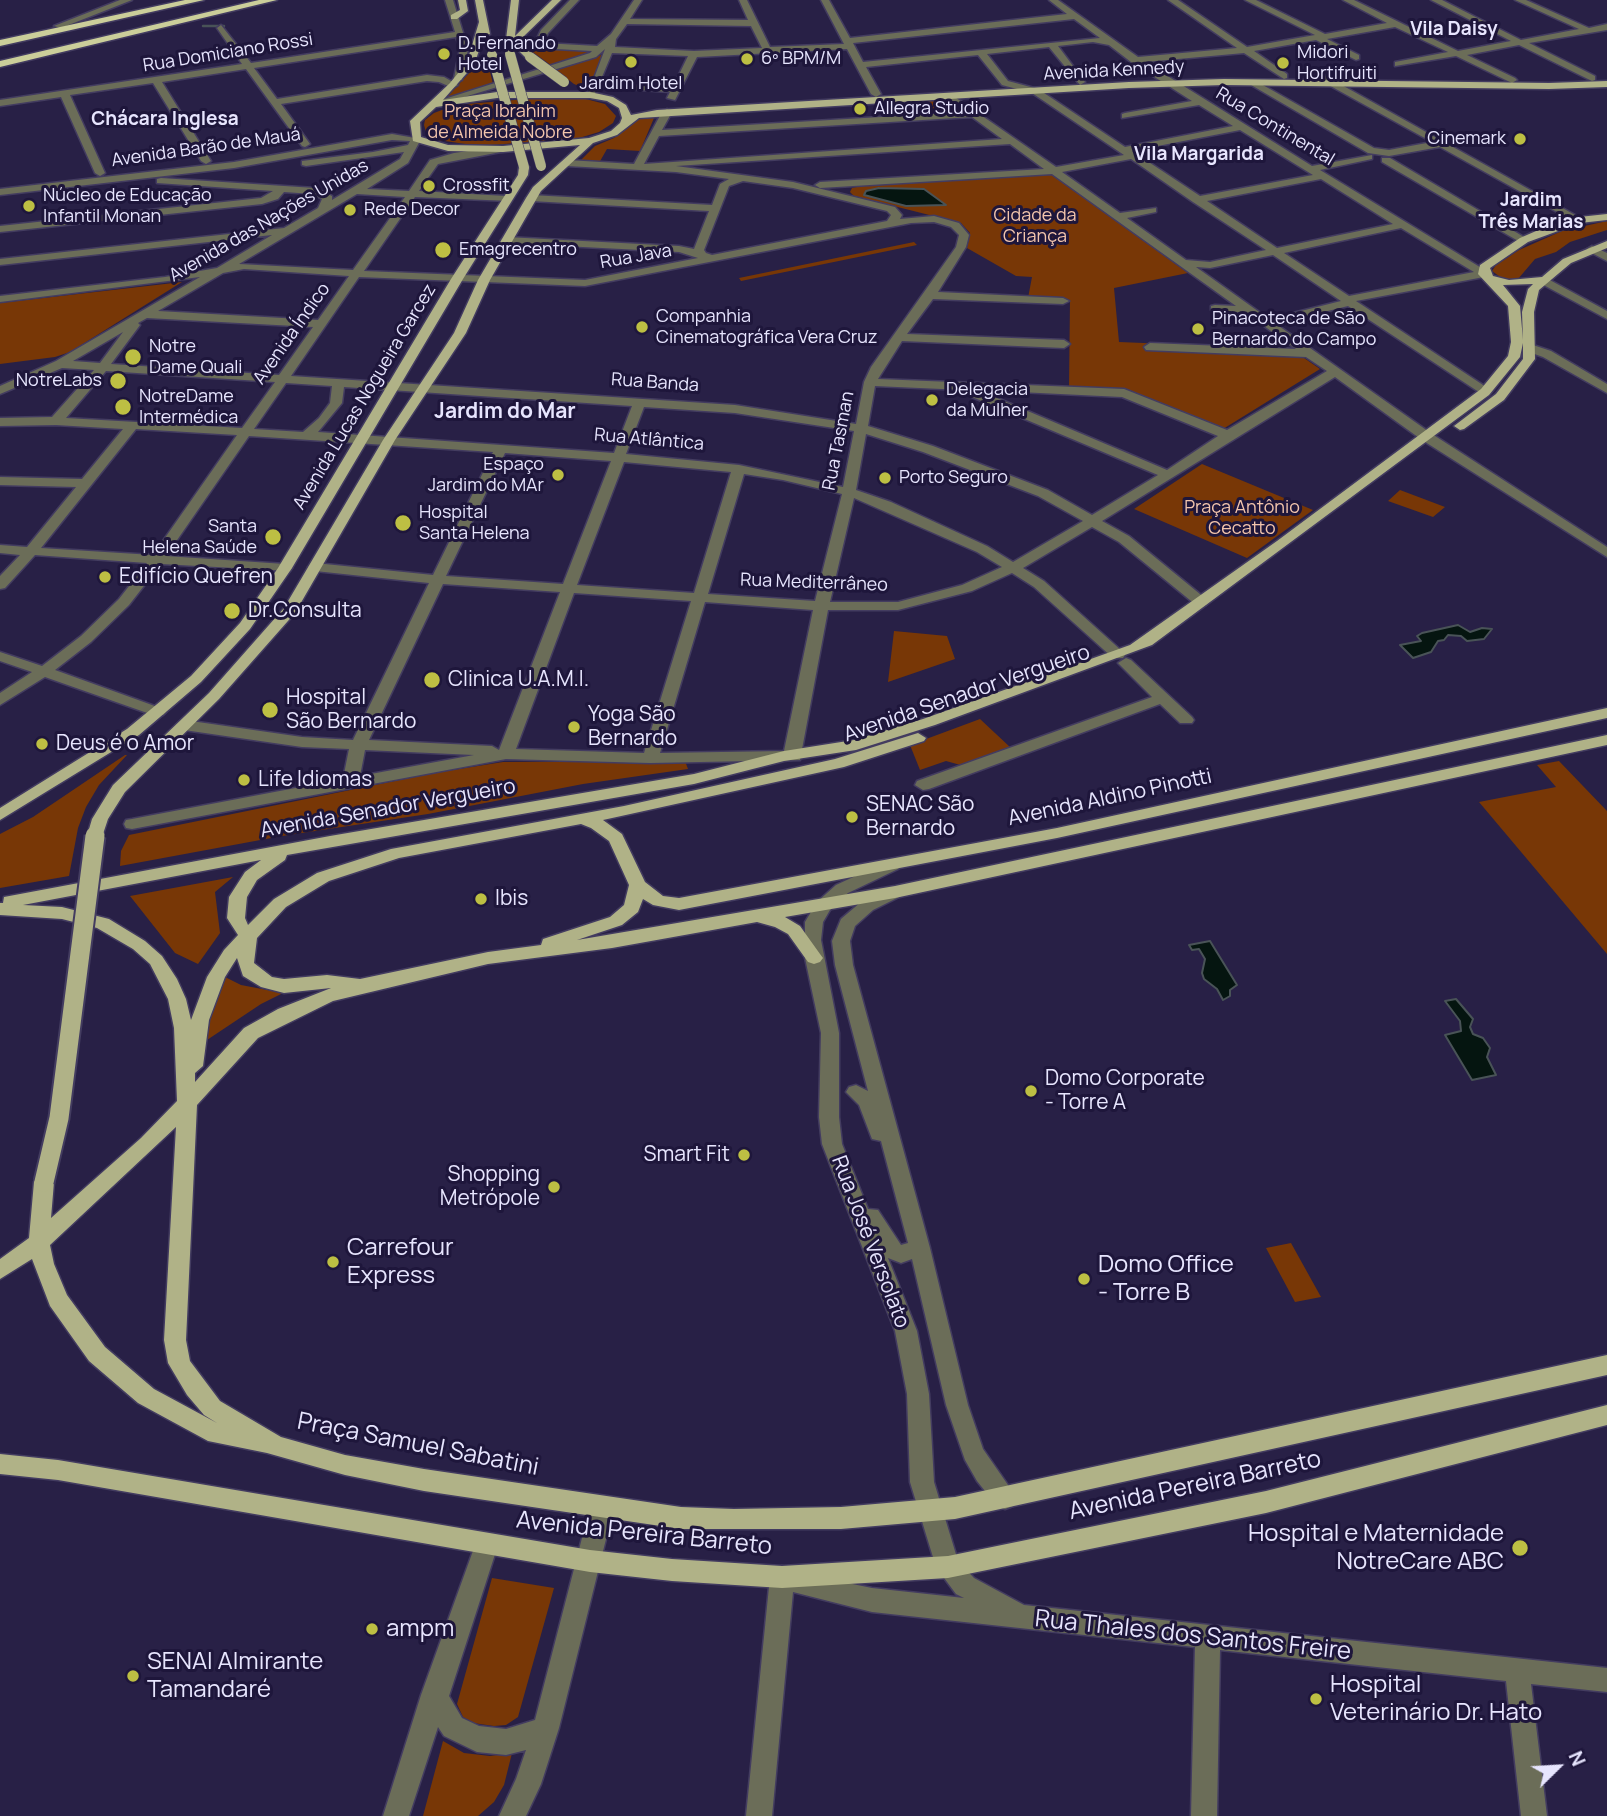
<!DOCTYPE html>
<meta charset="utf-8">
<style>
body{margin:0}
#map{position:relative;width:1607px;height:1816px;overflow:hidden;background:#282046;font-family:Manrope,sans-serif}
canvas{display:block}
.north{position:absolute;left:1523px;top:1732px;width:70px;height:70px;-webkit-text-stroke:5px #1e163b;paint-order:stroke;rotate:66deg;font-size:19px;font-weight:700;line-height:28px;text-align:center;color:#e7e5fe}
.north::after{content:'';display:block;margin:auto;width:24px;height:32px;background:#e7e5fe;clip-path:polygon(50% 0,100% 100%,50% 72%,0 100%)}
</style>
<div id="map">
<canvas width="1607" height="1816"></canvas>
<div class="north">N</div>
</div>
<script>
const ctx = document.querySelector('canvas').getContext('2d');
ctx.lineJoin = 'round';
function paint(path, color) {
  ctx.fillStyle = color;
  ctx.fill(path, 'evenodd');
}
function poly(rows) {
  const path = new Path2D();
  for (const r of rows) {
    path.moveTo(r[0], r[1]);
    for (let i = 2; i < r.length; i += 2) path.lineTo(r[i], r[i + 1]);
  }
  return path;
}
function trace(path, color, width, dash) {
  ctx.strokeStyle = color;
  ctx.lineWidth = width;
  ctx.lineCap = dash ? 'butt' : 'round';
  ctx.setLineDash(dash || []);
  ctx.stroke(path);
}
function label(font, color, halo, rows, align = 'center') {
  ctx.font = font + ' Manrope,sans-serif';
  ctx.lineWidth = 6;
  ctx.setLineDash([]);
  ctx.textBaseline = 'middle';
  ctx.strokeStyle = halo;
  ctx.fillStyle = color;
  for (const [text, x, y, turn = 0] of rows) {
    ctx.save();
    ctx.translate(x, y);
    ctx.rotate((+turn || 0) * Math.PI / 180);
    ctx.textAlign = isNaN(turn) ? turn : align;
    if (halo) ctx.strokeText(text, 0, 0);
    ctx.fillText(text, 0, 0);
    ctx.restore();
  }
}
const green = poly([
 [536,49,590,51,593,53,552,66,531,51],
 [607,53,586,89,574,84,556,70],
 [486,55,493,84,444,100],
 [563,96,582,98,605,104,616,116,613,123,599,132,579,138,479,146,438,140,426,132,424,125,425,120,434,113,455,105],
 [946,98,966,112,892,117,884,102],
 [639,118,654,118,640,151,607,149,599,163,579,162,595,146,614,138],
 [1051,173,1188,273,1114,288,1119,342,1291,349,1320,369,1223,429,1129,390,1069,388,1070,300,1028,298,1032,277,1016,276,967,248,970,233,961,223,854,196,850,192,852,188,861,186],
 [1607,221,1607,230,1570,242,1556,252,1535,259,1518,279,1503,279,1492,271,1496,265,1519,250,1562,231],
 [914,242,917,245,741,281,739,278],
 [182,282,70,352,55,357,0,364,0,303],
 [1202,464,1313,510,1247,558,1134,509],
 [1400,490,1445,507,1433,517,1388,501],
 [894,631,947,636,955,659,888,682],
 [980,719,1011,748,964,766,946,761,920,770,910,745],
 [125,755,127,755,99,785,86,807,78,828,69,876,0,888,0,834,33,817],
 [685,761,688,769,583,784,428,814,282,836,120,866,121,851,129,835,434,773,503,762],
 [1559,761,1607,811,1607,954,1479,802,1556,787,1537,765],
 [233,877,215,892,220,933,198,964,175,953,130,896],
 [223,976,241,985,283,993,261,1004,204,1042,204,1025],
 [1291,1243,1321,1297,1295,1302,1266,1248],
 [492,1578,554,1588,518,1717,506,1725,494,1726,473,1723,463,1717,457,1704],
 [443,1741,464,1753,490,1756,512,1753,504,1785,494,1802,478,1816,423,1816]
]);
const water = poly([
 [879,188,924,189,946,205,906,206,864,195,866,191,879,188],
 [1458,625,1470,632,1482,628,1492,629,1484,639,1467,641,1461,636,1448,635,1444,640,1438,641,1431,652,1413,658,1400,645,1421,641,1417,636,1422,633,1458,625],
 [1210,941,1237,985,1230,990,1230,996,1223,1000,1217,989,1204,979,1202,973,1205,959,1199,949,1192,950,1189,945,1210,941],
 [1456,999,1473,1019,1470,1027,1473,1034,1483,1038,1490,1048,1487,1057,1496,1075,1472,1080,1445,1035,1461,1031,1460,1021,1445,1001,1456,999]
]);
const stream = poly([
 [203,26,224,26]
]);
const minor = poly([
 [120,0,132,0,61,28,54,26,120,0],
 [445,0,453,0,468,49,462,80,454,78,460,49,456,37,254,68,277,99,427,75,444,77,458,85,453,88,439,82,427,81,281,104,310,144,305,147,302,146,246,69,162,82,211,161,206,164,201,161,153,83,70,95,105,173,100,176,95,173,61,97,0,106,0,100,242,64,217,28,221,25,251,63,455,32,445,0],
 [570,0,579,0,548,33,543,43,597,46,611,34,634,0,642,0,630,19,748,20,739,0,747,0,770,47,844,44,821,0,829,0,850,38,1067,14,1049,0,1058,0,1138,57,1237,48,1168,0,1178,0,1247,47,1315,35,1245,0,1256,0,1325,34,1387,23,1343,0,1354,0,1458,51,1511,41,1431,0,1442,0,1521,40,1579,29,1515,0,1526,0,1589,28,1607,24,1607,30,1529,43,1595,76,1595,80,1592,81,1519,45,1467,55,1515,78,1517,80,1512,83,1456,56,1395,66,1395,62,1448,52,1395,27,1327,39,1359,55,1359,59,1356,60,1316,40,1254,51,1287,74,1287,78,1284,79,1244,53,1145,62,1312,166,1372,155,1372,159,1320,170,1488,272,1490,274,1484,277,1356,301,1489,389,1491,392,1485,396,1348,306,1276,324,1432,434,1607,547,1607,557,1422,440,1335,377,1102,521,1129,536,1206,599,1208,602,1206,605,1196,605,1119,542,1092,527,1023,568,1044,581,1123,652,1125,655,1123,658,1113,658,1034,587,1012,573,972,591,898,610,828,610,800,760,650,763,506,759,132,829,126,828,124,824,126,820,132,819,343,779,349,749,302,747,184,730,176,725,184,720,302,737,353,740,429,583,315,571,308,567,315,563,433,575,493,452,249,436,166,556,285,564,292,568,290,571,161,564,129,605,91,642,55,670,163,709,166,712,163,715,153,715,45,677,0,705,0,693,32,672,0,661,0,652,42,666,81,636,119,599,147,563,35,555,5,588,0,589,0,576,20,555,0,553,0,545,27,547,76,487,0,485,0,477,82,479,123,429,56,425,0,426,0,418,52,417,94,370,62,368,0,394,0,386,56,361,200,277,0,302,0,296,165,277,217,268,272,235,0,265,0,259,284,228,318,208,322,199,313,194,284,192,278,199,262,204,0,232,0,226,261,198,273,191,157,183,157,179,161,178,315,188,332,196,332,200,400,159,404,152,306,166,302,165,302,161,373,152,408,145,410,141,392,140,234,168,0,195,0,189,234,162,392,134,421,139,408,163,367,189,409,191,430,160,454,153,503,146,508,149,506,151,438,164,419,191,506,196,511,199,510,201,415,197,364,271,585,280,698,258,679,252,506,243,501,240,506,237,679,246,694,249,709,211,531,201,526,198,531,195,712,205,720,184,729,179,676,172,567,166,562,163,567,160,634,164,662,112,667,109,672,112,662,130,965,112,946,98,946,94,949,93,1056,167,1124,155,1032,93,1002,85,978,55,866,67,881,94,876,97,871,94,847,49,697,57,675,100,667,98,670,92,598,87,593,97,587,97,605,49,596,57,438,105,438,101,590,53,592,51,538,48,534,45,541,30,570,0],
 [1074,19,1100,38,863,62,853,43,1074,19],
 [627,24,751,26,762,48,694,51,615,47,616,39,627,24],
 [1093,42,1109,45,1131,62,1192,101,1125,113,1122,114,1122,118,1199,105,1233,126,1125,147,1038,89,1008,81,987,54,1049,47,1080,85,1085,82,1058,46,1093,42],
 [612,53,688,56,673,87,599,84,612,53],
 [972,117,1002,139,644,164,659,136,972,117],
 [1240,130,1313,175,1200,196,1132,151,1240,130],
 [1010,144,1044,169,820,182,815,185,820,188,1052,174,1236,306,1215,305,1211,306,1211,310,1246,313,1296,349,1150,343,1144,347,1146,350,1306,357,1327,371,1227,430,1124,389,878,379,902,341,1064,348,1070,344,1064,340,907,334,933,299,1063,304,1069,301,1063,298,938,292,966,247,969,235,959,223,934,216,900,219,902,215,895,207,793,182,676,166,1010,144],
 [1131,159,1193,202,1266,250,1210,262,1186,260,1127,218,1156,212,1156,208,1120,213,1062,172,1131,159],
 [1321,179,1393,224,1277,248,1207,201,1321,179],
 [743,181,793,188,887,211,891,215,887,221,712,255,706,253,704,250,729,186,743,181],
 [357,194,405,197,353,270,239,264,357,194],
 [934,222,951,227,959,235,956,247,871,367,864,382,856,424,735,405,291,376,359,277,585,286,911,223,934,222],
 [1401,228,1474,272,1349,296,1284,253,1401,228],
 [1273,255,1341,301,1269,319,1196,267,1210,268,1273,255],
 [244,269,349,276,318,320,158,311,223,273,244,269],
 [147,318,313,327,279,375,111,364,140,325,138,323,147,318],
 [123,332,100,363,73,361,123,332],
 [106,371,275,382,242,428,66,418,106,371],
 [286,383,332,386,330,403,319,418,303,432,254,429,286,383],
 [875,386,964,390,965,394,1158,475,1092,515,1048,490,933,446,868,426,875,386],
 [344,387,632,406,614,453,318,432,342,403,344,387],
 [978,390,1122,397,1218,436,1167,470,978,390],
 [644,407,735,413,854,431,843,487,739,465,626,454,644,407],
 [136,429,237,435,153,555,41,548,136,429],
 [866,434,923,452,1038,496,1083,521,1013,562,987,546,891,502,856,490,866,434],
 [505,453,611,461,563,584,446,576,505,453],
 [624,462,731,472,694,593,577,585,624,462],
 [744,474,783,480,842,494,815,601,708,594,744,474],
 [854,498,977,552,1002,567,962,585,898,602,830,602,854,498],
 [443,584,560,592,499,750,492,746,369,740,443,584],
 [574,593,691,601,644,753,516,749,574,593],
 [705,602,813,610,784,751,660,753,705,602],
 [365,750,474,755,360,776,365,750],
 [1316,74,1322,74,1584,220,1575,222,1440,147,1389,156,1368,153,1246,82,1254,80,1374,148,1389,150,1432,142,1316,78,1316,74],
 [1382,158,1390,158,1529,240,1520,242,1382,162,1382,158],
 [1592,246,1607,253,1607,261,1588,251,1587,249,1592,246],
 [1538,278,1546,278,1607,311,1607,319,1538,282,1538,278],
 [1530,344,1551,351,1607,384,1607,393,1543,357,1526,351,1526,345,1530,344],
 [1126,658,1131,660,1192,717,1194,720,1192,723,1180,723,1160,704,929,789,923,790,915,785,917,781,1152,697,1118,663,1126,658],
 [892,859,898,861,901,865,898,869,848,893,830,910,823,922,821,940,839,1033,839,1117,842,1144,868,1209,878,1210,901,1245,908,1243,881,1141,872,1139,859,1105,846,1092,849,1087,856,1085,868,1091,835,965,832,941,841,919,861,902,889,888,901,888,904,892,901,896,873,910,855,926,850,941,853,965,930,1248,968,1405,983,1449,1017,1498,1013,1506,1005,1509,997,1506,977,1481,965,1460,946,1405,912,1259,901,1263,888,1258,917,1331,929,1394,934,1482,958,1561,974,1578,1024,1605,1607,1668,1607,1692,1531,1684,1547,1816,1521,1816,1506,1681,1220,1650,1217,1816,1191,1816,1195,1647,872,1612,793,1592,772,1816,746,1816,770,1577,773,1569,782,1566,823,1578,872,1588,964,1598,956,1594,936,1567,910,1482,907,1394,895,1331,822,1144,819,1117,821,1033,805,958,805,922,817,902,836,885,892,859],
 [602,1496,610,1499,614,1507,559,1728,541,1784,526,1816,499,1816,516,1779,526,1750,506,1755,477,1752,444,1736,438,1727,409,1816,383,1816,421,1695,478,1537,486,1534,494,1537,498,1545,449,1696,462,1718,479,1726,506,1729,535,1720,590,1507,594,1499,602,1496]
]);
const major = poly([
 [458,0,466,0,468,11,457,19,451,19,451,15,460,10,458,0],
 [475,0,483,0,490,34,484,36,474,65,443,100,497,92,590,92,613,97,626,105,631,115,657,110,1129,82,1224,79,1549,83,1607,81,1607,87,1549,89,1224,85,1129,88,639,118,617,135,593,143,541,191,490,280,466,333,395,440,295,613,219,699,125,792,108,819,101,840,89,840,87,836,92,819,113,785,209,693,284,608,383,440,454,333,478,280,526,198,533,187,580,145,503,152,448,151,413,141,410,121,450,83,467,62,479,22,475,0],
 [497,98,590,98,607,101,619,108,622,118,620,123,611,131,589,138,503,146,448,145,421,137,420,122,436,107,497,98],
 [511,0,519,0,515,36,552,0,561,0,522,38,533,59,527,59,517,49,514,41,512,49,505,47,511,0],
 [524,164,529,167,528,175,463,279,292,568,250,629,201,682,139,735,0,820,0,808,127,729,191,676,240,623,278,568,451,279,518,175,519,167,524,164],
 [1607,214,1607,220,1580,223,1528,242,1490,268,1493,276,1509,280,1542,277,1563,259,1607,241,1607,248,1571,263,1539,290,1534,312,1535,359,1504,400,1464,429,1460,430,1454,426,1496,394,1523,359,1523,343,1520,357,1489,395,1152,645,935,725,856,750,784,761,694,784,287,855,285,860,257,880,247,897,245,918,248,925,274,899,317,873,391,849,624,806,835,759,918,733,926,738,924,741,844,767,603,820,622,834,645,882,663,896,679,898,1057,828,1607,708,1607,718,1057,838,679,910,653,905,643,899,638,912,622,925,577,940,895,886,1607,735,1607,745,895,898,785,917,800,926,820,954,823,958,820,962,814,964,808,962,788,934,775,927,757,922,612,948,488,964,333,1001,258,1038,197,1105,186,1340,190,1361,220,1401,281,1437,345,1455,424,1469,681,1507,734,1509,841,1507,955,1497,1607,1355,1607,1375,955,1519,841,1529,681,1529,424,1491,345,1475,267,1453,208,1441,138,1403,89,1361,50,1306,32,1259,0,1279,0,1259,29,1238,34,1182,37,1176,44,1174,51,1176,54,1182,51,1218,141,1138,177,1101,174,1028,168,999,150,964,133,949,97,928,62,919,0,915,0,903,3,903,4,897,330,836,694,774,784,751,854,740,923,719,1130,645,1277,541,1481,389,1508,356,1511,342,1508,306,1478,274,1480,265,1520,238,1543,228,1579,217,1607,214],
 [1533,284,1528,289,1522,312,1523,340,1520,306,1503,285,1533,284],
 [581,824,591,828,609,841,629,885,624,905,610,917,543,939,541,945,488,952,360,979,327,975,284,979,272,977,254,963,257,938,286,907,329,881,399,858,581,824],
 [261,860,245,872,229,897,227,918,238,935,224,950,207,977,191,1020,186,999,177,979,162,956,145,941,109,919,62,907,23,905,261,860],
 [237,958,243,976,261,987,284,993,331,988,278,1009,244,1028,195,1082,195,1073,203,1066,209,1020,225,977,237,958],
 [176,1127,164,1340,168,1363,187,1395,204,1415,217,1423,154,1389,105,1347,67,1295,54,1264,50,1245,176,1127],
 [1607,1405,1607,1425,1266,1513,948,1578,782,1588,672,1581,590,1572,58,1480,0,1474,0,1454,58,1460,590,1550,672,1559,782,1566,948,1556,1266,1491,1607,1405]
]);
const highway = poly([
 [185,0,204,0,0,46,0,40,185,0],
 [259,0,277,0,0,67,0,61,259,0]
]);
const majorBridgeFar1 = poly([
 [510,54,541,166],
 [492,55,524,167],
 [530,57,564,82]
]);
const majorBridge = poly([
 [44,1182,59,1118,95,836]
]);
const markers = [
 [444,54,7,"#bdbf43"],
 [747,59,7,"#bdbf43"],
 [631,62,7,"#bdbf43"],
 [1283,63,7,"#bdbf43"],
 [860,109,7,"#bdbf43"],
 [1520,139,7,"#bdbf43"],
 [429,186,7,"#bdbf43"],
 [29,206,7,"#bdbf43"],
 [350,210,7,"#bdbf43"],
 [443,250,9,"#bdbf43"],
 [642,327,7,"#bdbf43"],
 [1198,329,7,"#bdbf43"],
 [133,357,9,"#bdbf43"],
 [118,381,9,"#bdbf43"],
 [932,400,7,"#bdbf43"],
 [123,407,9,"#bdbf43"],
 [558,475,7,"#bdbf43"],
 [885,478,7,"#bdbf43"],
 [403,523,9,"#bdbf43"],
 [273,537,9,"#bdbf43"],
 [105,577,7,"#bdbf43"],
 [232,611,9,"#bdbf43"],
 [432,680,9,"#bdbf43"],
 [270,710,9,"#bdbf43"],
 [574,727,7,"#bdbf43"],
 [42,744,7,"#bdbf43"],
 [244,780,7,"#bdbf43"],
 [852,817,7,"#bdbf43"],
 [481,899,7,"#bdbf43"],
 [1031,1091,7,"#bdbf43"],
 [744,1155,7,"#bdbf43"],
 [554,1187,7,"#bdbf43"],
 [333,1262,7,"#bdbf43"],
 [1084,1279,7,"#bdbf43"],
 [1520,1548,9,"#bdbf43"],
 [372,1629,7,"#bdbf43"],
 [133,1676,7,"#bdbf43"],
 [1316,1699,7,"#bdbf43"]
];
const farPoinames = [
 ["D. Fernando",458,44],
 ["Hotel",458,65],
 ["Midori",1297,53],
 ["Hortifruiti",1297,74],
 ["6º BPM/M",761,59],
 ["Jardim Hotel",631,84,"center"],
 ["Allegra Studio",874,109],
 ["Cinemark",1506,139,"right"],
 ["Crossfit",443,186],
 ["Núcleo de Educação",43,196],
 ["Infantil Monan",43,217],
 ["Rede Decor",364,210],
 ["Emagrecentro",459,250],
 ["Companhia",656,317],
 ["Cinematográfica Vera Cruz",656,338],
 ["Pinacoteca de São",1212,319],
 ["Bernardo do Campo",1212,340],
 ["Notre",149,347],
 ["Dame Quali",149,368],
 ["NotreLabs",102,381,"right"],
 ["Delegacia",946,390],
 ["da Mulher",946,411],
 ["NotreDame",139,397],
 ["Intermédica",139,418],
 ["Espaço",544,465,"right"],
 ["Jardim do MAr",544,486,"right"],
 ["Porto Seguro",899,478],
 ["Hospital",419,513],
 ["Santa Helena",419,534],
 ["Santa",257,527,"right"],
 ["Helena Saúde",257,548,"right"]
];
const farStreetnames = [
 ["Rua Domiciano Rossi",228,53,-9],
 ["Avenida Kennedy",1114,71,-3],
 ["Rua Continental",1275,127,31],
 ["Avenida Barão de Mauá",206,148,-8],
 ["Avenida das Nações Unidas",269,221,-30],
 ["Rua Java",636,257,-10],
 ["Avenida Índico",292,334,-55],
 ["Rua Banda",655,383,4],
 ["Avenida Lucas Nogueira Garcez",365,397,-59],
 ["Rua Atlântica",649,440,5],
 ["Rua Tasman",839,441,-79],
 ["Rua Mediterrâneo",814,583,2]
];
const farParknames = [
 ["Praça Ibrahim",500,112],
 ["de Almeida Nobre",500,133],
 ["Cidade da",1035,216],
 ["Criança",1035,237],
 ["Praça Antônio",1242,508],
 ["Cecatto",1242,529]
];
const farNeighbourhoodnames = [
 ["Vila Daisy",1454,30],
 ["Chácara Inglesa",165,120],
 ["Vila Margarida",1199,155],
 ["Jardim",1531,201],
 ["Três Marias",1531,223]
];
const farQuarternames = [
 ["Jardim do Mar",505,412]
];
const poiNames = [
 ["Edifício Quefren",119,577],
 ["Dr.Consulta",248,611],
 ["Clinica U.A.M.I.",448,680],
 ["Hospital",286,698],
 ["São Bernardo",286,722],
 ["Yoga São",588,715],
 ["Bernardo",588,739],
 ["Deus é o Amor",56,744],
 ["Life Idiomas",258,780],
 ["SENAC São",866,805],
 ["Bernardo",866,829],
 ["Ibis",495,899],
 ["Domo Corporate",1045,1079],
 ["- Torre A",1045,1103],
 ["Smart Fit",730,1155,"right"],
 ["Shopping",540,1175,"right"],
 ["Metrópole",540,1199,"right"]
];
const streetNames = [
 ["Avenida Senador Vergueiro",967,694,-19],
 ["Avenida Aldino Pinotti",1110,798,-12],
 ["Avenida Senador Vergueiro",388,809,-10],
 ["Rua José Versolato",870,1242,69]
];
const nearPoinames = [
 ["Carrefour",347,1248],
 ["Express",347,1276],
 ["Domo Office",1098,1265],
 ["- Torre B",1098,1293],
 ["Hospital e Maternidade",1504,1534,"right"],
 ["NotreCare ABC",1504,1562,"right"],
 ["ampm",386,1629],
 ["SENAI Almirante",147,1662],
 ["Tamandaré",147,1690],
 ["Hospital",1330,1685],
 ["Veterinário Dr. Hato",1330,1713]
];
const nearStreetnames = [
 ["Praça Samuel Sabatini",418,1445,11],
 ["Avenida Pereira Barreto",1195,1486,-12],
 ["Avenida Pereira Barreto",644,1534,6],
 ["Rua Thales dos Santos Freire",1193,1636,6]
];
paint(green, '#783706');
paint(water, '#051510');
trace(water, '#495357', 2);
trace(stream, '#495357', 2.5);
trace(minor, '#433c60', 3);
trace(major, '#433c60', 3);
trace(highway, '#433c60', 3);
paint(minor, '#6b6d58');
paint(major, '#b0b287');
paint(highway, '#cbce9a');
trace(majorBridgeFar1, '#433c60', 11, []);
trace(majorBridge, '#433c60', 23, []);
trace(majorBridgeFar1, '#b0b287', 10);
trace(majorBridge, '#b0b287', 19);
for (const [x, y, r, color] of markers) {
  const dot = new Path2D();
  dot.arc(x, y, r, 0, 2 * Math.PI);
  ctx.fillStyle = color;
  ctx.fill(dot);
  trace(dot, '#1e163b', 2.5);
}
label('18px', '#e7e5fe', '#1e163b', farPoinames, 'left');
label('18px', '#e7e5fe', '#1e163b', farStreetnames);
label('18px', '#f3c5ac', '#1e163b', farParknames);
label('bold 19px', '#e7e5fe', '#1e163b', farNeighbourhoodnames);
label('bold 21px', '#e7e5fe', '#1e163b', farQuarternames);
label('21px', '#e7e5fe', '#1e163b', poiNames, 'left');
label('21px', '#e7e5fe', '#1e163b', streetNames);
label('24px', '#e7e5fe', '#1e163b', nearPoinames, 'left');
label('24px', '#e7e5fe', '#1e163b', nearStreetnames);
</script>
